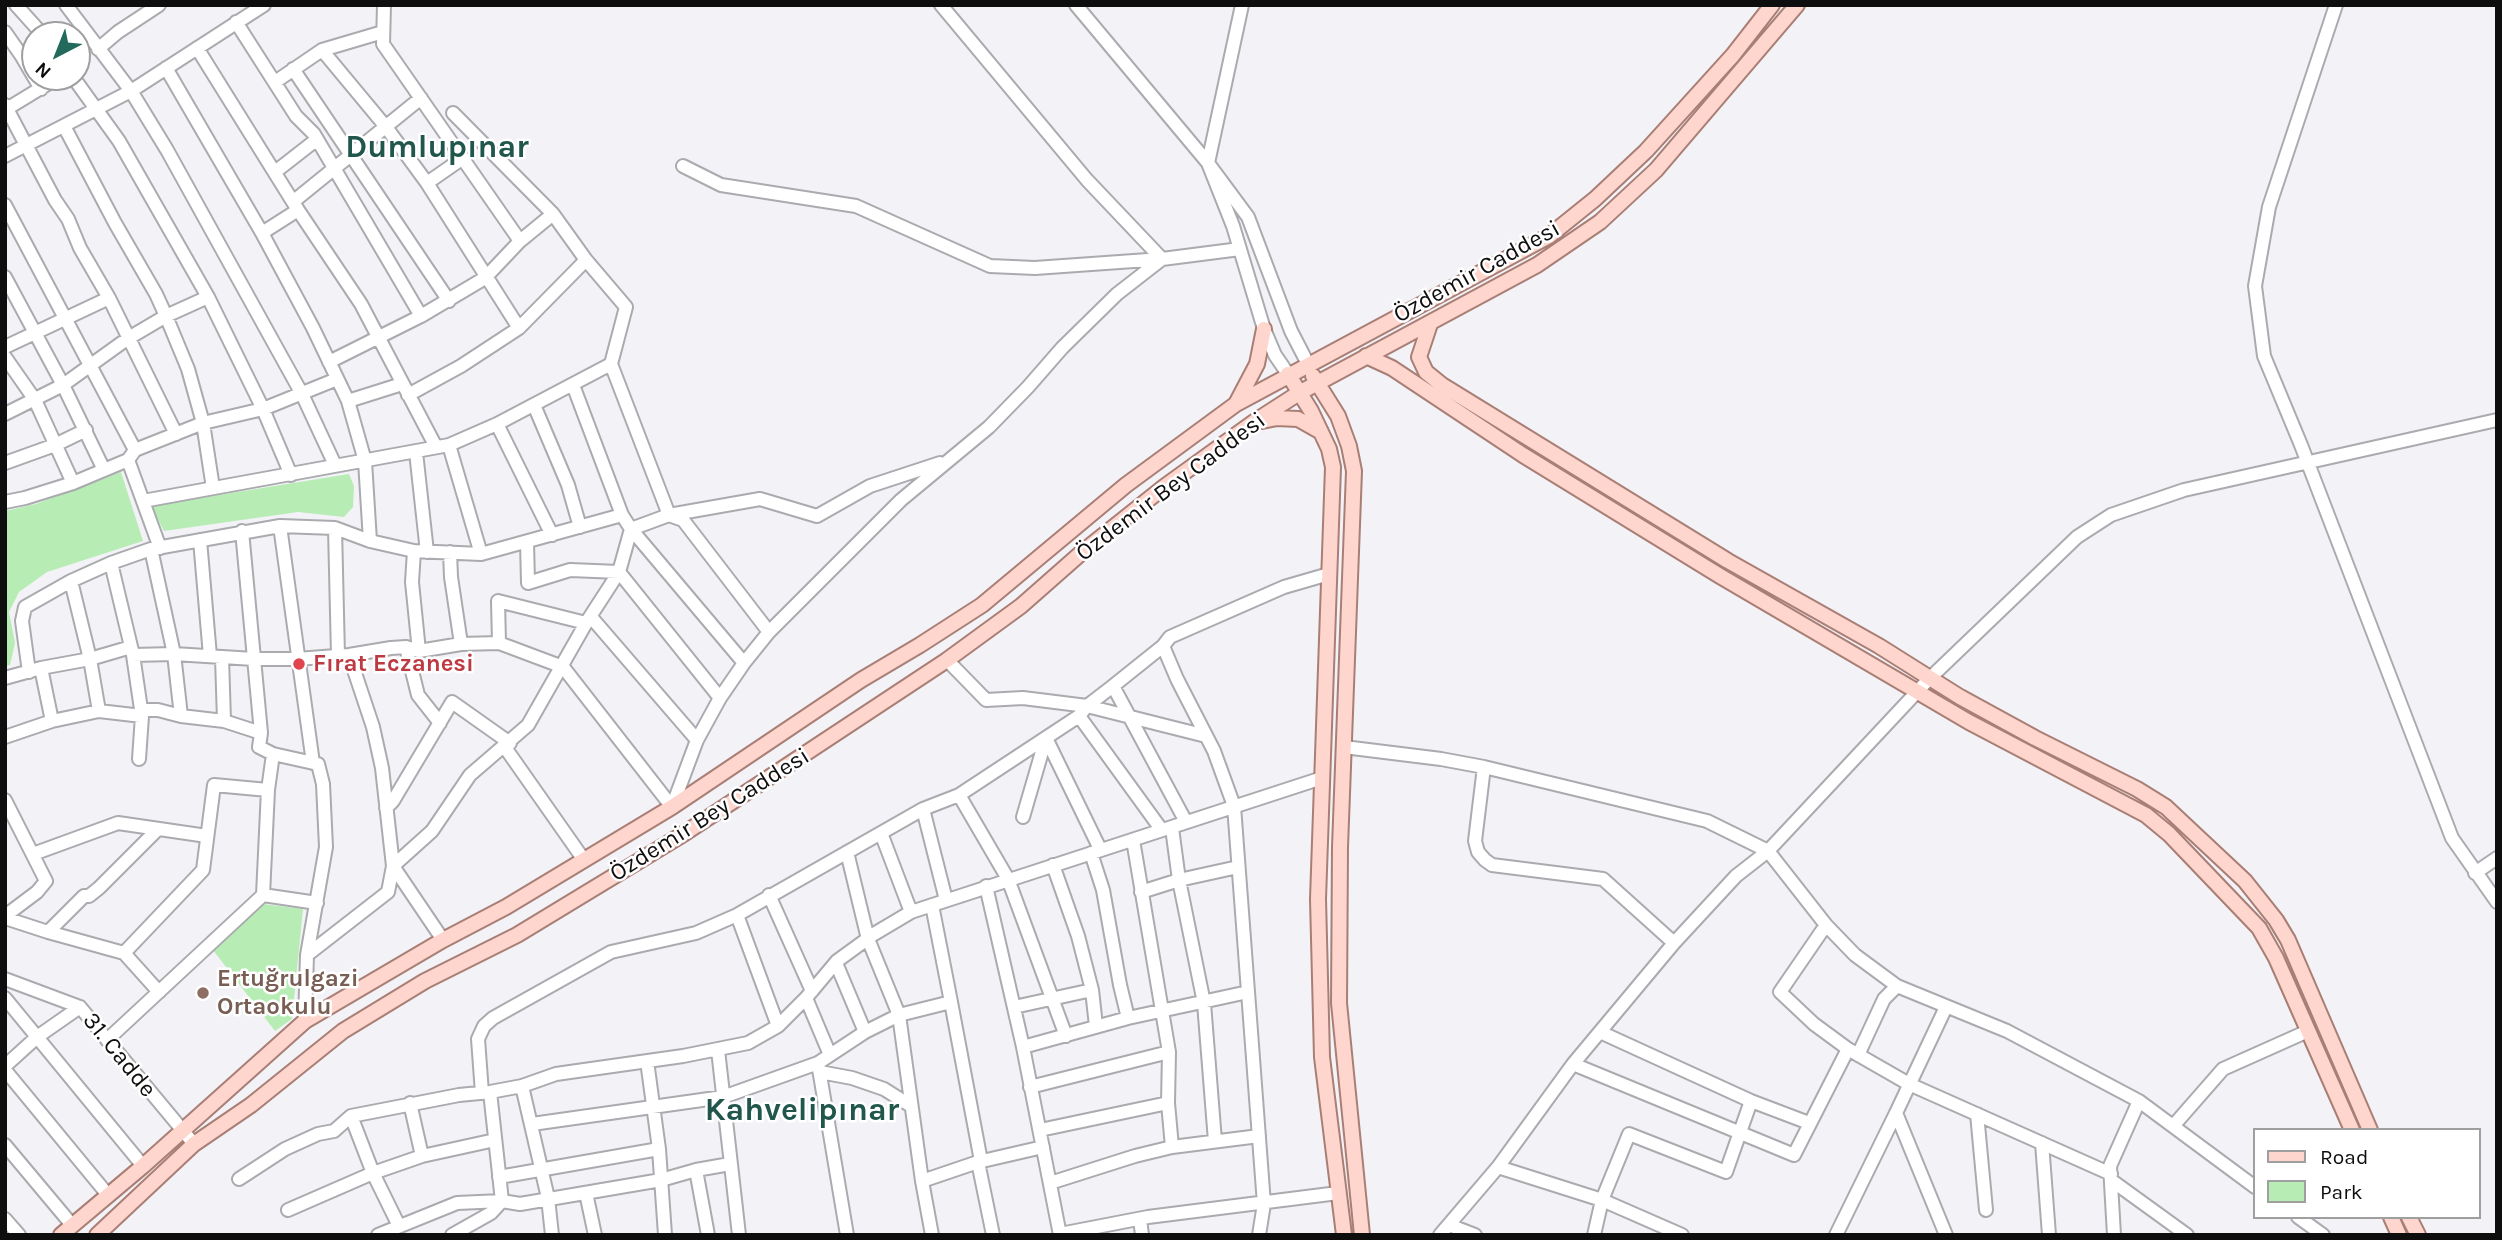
<!DOCTYPE html>
<meta charset="utf-8">
<style>
body{margin:0}
#map{position:relative;width:2502px;height:1240px;overflow:hidden;background:#f2f2f7;font-family:Karla,sans-serif}
canvas{display:block}
.frame{position:absolute;inset:0;border:7px solid #0e0e0f;pointer-events:none}
.legend{position:absolute;left:2253px;top:1128px;width:228px;height:91px;box-sizing:border-box;background:#fff;border:2px solid #9f9f9f;margin:0;padding:9px 12px;list-style:none;font-size:21px;color:#0e0e0f}
.legend li{display:flex;align-items:center;gap:14px;height:35px}
.legend b{width:35px;border:2px solid #9f9f9f}
.north{position:absolute;left:21px;top:21px;width:70px;height:70px;box-sizing:border-box;background:#fff;border:2px solid #9f9f9f;border-radius:50%;rotate:222deg;font-size:19px;font-weight:700;line-height:28px;text-align:center;color:#0e0e0f}
.north::after{content:'';display:block;margin:auto;width:24px;height:32px;background:#23695c;clip-path:polygon(50% 0,100% 100%,50% 72%,0 100%)}
</style>
<div id="map">
<canvas width="2502" height="1240"></canvas>
<div class="frame"></div>
<ul class="legend">
<li><b style="height:9px;background:#fed6cd"></b>Road</li>
<li><b style="height:19px;background:#b7edb4"></b>Park</li>
</ul>
<div class="north">N</div>
</div>
<script>
const ctx = document.querySelector('canvas').getContext('2d');
ctx.lineJoin = 'round';
function paint(path, color) {
  ctx.fillStyle = color;
  ctx.fill(path, 'evenodd');
}
function poly(rows) {
  const path = new Path2D();
  for (const r of rows) {
    path.moveTo(r[0], r[1]);
    for (let i = 2; i < r.length; i += 2) path.lineTo(r[i], r[i + 1]);
  }
  return path;
}
function trace(path, color, width, dash) {
  ctx.strokeStyle = color;
  ctx.lineWidth = width;
  ctx.lineCap = dash ? 'butt' : 'round';
  ctx.setLineDash(dash || []);
  ctx.stroke(path);
}
function label(font, color, halo, rows, align = 'center') {
  ctx.font = font + ' Karla,sans-serif';
  ctx.lineWidth = 5;
  ctx.setLineDash([]);
  ctx.textBaseline = 'middle';
  ctx.strokeStyle = halo;
  ctx.fillStyle = color;
  for (const [text, x, y, turn = 0] of rows) {
    ctx.save();
    ctx.translate(x, y);
    ctx.rotate((+turn || 0) * Math.PI / 180);
    ctx.textAlign = isNaN(turn) ? turn : align;
    if (halo) ctx.strokeText(text, 0, 0);
    ctx.fillText(text, 0, 0);
    ctx.restore();
  }
}
const green = poly([
 [121,472,143,541,47,572,19,592,9,612,15,643,10,665,5,666,5,511,36,504],
 [349,474,354,486,353,507,344,517,298,512,164,531,151,506],
 [263,904,303,909,292,1019,275,1031,213,950]
]);
const minor = poly([
 [16,5,43,35],
 [66,5,131,91,167,150,302,394,335,465],
 [1076,5,1208,163],
 [2336,5,2269,207,2255,286,2264,356,2301,445,2452,838,2497,902],
 [236,22,296,116,314,134,421,316],
 [5,32,21,55,41,89],
 [197,48,298,210,361,304,436,447],
 [98,49,118,32,159,5],
 [322,50,386,127,427,183,519,328],
 [166,68,262,233,313,328,348,401,365,461,370,541],
 [293,69,449,301],
 [73,77,119,141,208,297,263,409,291,475],
 [275,82,322,50,383,32],
 [5,105,55,200,68,219,80,248,109,298,176,434],
 [5,110,59,77],
 [453,113,553,214],
 [64,126,115,223,156,294,166,316,188,369,203,423,213,488],
 [5,156,131,91,264,5],
 [1208,163,1242,5],
 [683,166,721,185,856,206,990,266,1035,268,1162,259,1240,249],
 [275,172,316,140],
 [427,183,463,158],
 [294,201,421,98],
 [5,205,135,450],
 [262,233,298,210],
 [520,241,553,214,586,260,626,307,611,364],
 [5,277,63,385,104,470],
 [5,347,109,298],
 [5,357,35,400,73,483],
 [329,362,421,316,485,278,520,241,383,44,384,5],
 [1288,374,1275,355,1264,329,1233,226,1208,163,1248,217,1291,331,1308,364],
 [573,385,622,515,631,529,744,663],
 [408,395,461,366,519,328,586,260],
 [348,401,402,384],
 [534,405,568,485,580,527],
 [5,414,63,385,127,339,166,316,208,297],
 [497,424,552,535],
 [449,445,481,554],
 [416,452,427,552],
 [128,460,135,450,203,423,263,409,337,379],
 [5,463,55,445,86,430],
 [143,501,449,445,497,424,611,364,669,515,631,529],
 [5,502,25,498,73,483,128,460,160,548],
 [669,515,760,499,817,516,870,486,940,463],
 [669,515,683,520,769,632],
 [280,526,313,763],
 [335,528,338,656],
 [242,531,261,733],
 [200,540,210,656],
 [527,542,528,583,570,570,619,572,720,698],
 [151,549,174,654,181,716],
 [414,551,412,582,419,651],
 [450,552,451,577,461,644],
 [111,563,133,655,142,716,139,759],
 [71,581,90,659,99,711],
 [591,617,697,740],
 [499,643,498,601,586,623],
 [1163,646,1113,686,1186,822],
 [406,647,418,695,440,723],
 [133,655,174,654,254,659,297,659,349,655,391,648,406,647,419,651,461,644,499,643,563,667,672,807],
 [349,655,373,727,382,768,393,866,443,940],
 [222,657,224,721],
 [947,660,986,700,1023,698,1087,706,1206,736],
 [41,668,52,721,99,711,142,716],
 [29,672,22,621,25,607,71,581,111,563,151,549,280,526,335,528,370,541,414,551,481,554,622,515],
 [5,678,41,668,90,659,131,647],
 [141,710,158,710,181,716,224,721,261,733,259,747,273,754,318,764,323,784,326,847,307,955],
 [1079,716,1161,829],
 [5,737,52,721],
 [1046,738,1100,849],
 [504,746,584,860],
 [1344,747,1441,759,1484,767,1707,821,1768,851,1929,679,2077,537,2111,515,2184,490,2497,420],
 [1484,767,1475,841,1478,852,1485,860,1492,865,1603,879,1674,943],
 [959,795,1008,879,1066,1036],
 [5,800,46,881,37,892,5,916],
 [672,807,697,740,720,698,744,663,769,632,901,500,989,427,1028,387,1062,348,1117,294,1162,259,1087,180,941,5],
 [386,808,393,801,452,702,510,743],
 [923,809,946,900],
 [1023,817,1046,738],
 [1172,828,1179,880,1204,1003,1215,1141],
 [881,833,911,912],
 [1133,840,1169,1052,1168,1103,1172,1147],
 [847,852,868,939,899,1015,922,1181],
 [1091,853,1103,890,1120,985,1128,1018],
 [33,854,118,823,207,836],
 [1053,865,1078,936,1092,990,1096,1026],
 [2475,873,2497,858],
 [986,886,1023,1047,1060,1235],
 [1141,892,1179,880,1238,867],
 [263,895,317,903],
 [769,895,812,991],
 [737,915,778,1026],
 [5,918,48,932,124,953,159,992],
 [1826,925,1780,992,1814,1024,1848,1049,1909,1084,2111,1174],
 [48,932,84,896,89,896,99,888,158,829],
 [124,953,203,870,214,785,268,790],
 [836,963,865,1032],
 [5,979,80,1007,194,1144],
 [5,998,143,1166],
 [806,998,830,1055],
 [951,1002,981,1161],
 [1014,1007,1092,990],
 [1946,1007,1896,1113,1946,1235],
 [305,1021,307,955,388,892,393,866,432,831,470,775,528,725,586,623,619,572,631,529],
 [1600,1032,1751,1101,1809,1123],
 [107,1040,263,895,268,790,273,754],
 [1023,1047,1128,1018,1248,992],
 [718,1050,739,1235],
 [1858,1055,1884,999,1897,986],
 [647,1061,659,1149,665,1235],
 [818,1063,847,1235],
 [1573,1064,1794,1155,1848,1049],
 [5,1066,37,1037,80,1007],
 [5,1070,108,1195],
 [820,1072,852,1078,884,1089,911,1106],
 [522,1086,548,1198,552,1235],
 [1030,1087,1169,1052],
 [482,1093,478,1039,484,1026,493,1018,611,952,696,933,737,915,923,809,959,795,1079,716,1087,706,1113,686],
 [410,1103,422,1156],
 [1977,1114,1986,1210],
 [351,1116,373,1173,399,1226],
 [532,1124,723,1097,818,1063,865,1032,899,1015,951,1002,932,905],
 [2174,1125,2223,1069,2308,1031],
 [1040,1130,1168,1103],
 [2042,1143,2049,1235],
 [5,1145,72,1225],
 [978,1162,993,1235],
 [1498,1167,1602,1200,1682,1235],
 [696,1170,708,1235],
 [499,1177,659,1149],
 [239,1179,285,1149,318,1134,334,1131,351,1116,459,1095,490,1092,522,1086,556,1074,683,1056,748,1043,778,1026,806,998,837,961,874,934,911,912,1322,778],
 [2111,1180,2187,1235],
 [1050,1183,1135,1156,1172,1147,1259,1136],
 [586,1193,595,1235],
 [288,1210,373,1173,422,1156,495,1140],
 [2298,1217,2323,1235],
 [5,1219,19,1235],
 [1140,1219,1142,1235],
 [1449,1225,1475,1235],
 [1060,1234,1148,1217,1338,1193],
 [378,1235,457,1203,502,1201,520,1204,661,1180,696,1170,730,1164],
 [452,1235,491,1213,502,1201,490,1092],
 [932,1235,922,1181,978,1162,1043,1147],
 [1259,1235,1264,1204,1234,806,1214,751,1177,679,1163,646,1170,637,1284,587,1329,574],
 [1440,1235,1498,1167,1573,1064,1674,943,1736,876,1768,851,1826,925,1855,955,1897,986,2007,1031,2139,1101,2255,1187],
 [1594,1235,1602,1200,1629,1134,1726,1172,1751,1101],
 [1836,1235,1896,1113],
 [2114,1235,2110,1166,2139,1101]
]);
const major = poly([
 [1430,324,1419,357,1426,372,1442,385,1728,561,1879,646,1960,697,2035,738,2137,789,2166,807,2245,881,2276,920,2288,940,2370,1130],
 [1366,356,1392,368,1523,455,1720,576,1969,722,2146,815,2169,834,2259,928,2276,958,2352,1130],
 [1288,374,1311,411,1329,449,1333,467,1318,899,1322,1057,1344,1235],
 [1313,376,1338,416,1349,446,1354,471,1340,847,1339,1003,1362,1235],
 [1237,402,1257,364,1264,329],
 [1262,421,1277,418,1298,419,1321,432],
 [2391,1217,2399,1235],
 [2409,1217,2418,1235],
 [61,1235,143,1166,305,1021,443,940,506,907,672,807,861,680,920,645,982,605,1126,485,1236,404,1549,236,1595,199,1646,151,1733,55,1772,5],
 [97,1235,194,1144,251,1105,343,1031,425,981,517,935,685,833,947,660,1021,606,1080,554,1164,487,1254,422,1299,393,1537,265,1600,222,1656,170,1797,5]
]);
const markers = [
 [299,664,7,"#e0444e"],
 [203,993,7,"#8d6e63"]
];
const streetNames = [
 ["Özdemir Caddesi",1477,272,-29],
 ["Özdemir Bey Caddesi",1171,487,-37],
 ["Özdemir Bey Caddesi",710,815,-32],
 ["31. Cadde",119,1055,51]
];
const healthNames = [
 ["Fırat Eczanesi",313,664]
];
const educationNames = [
 ["Ertuğrulgazi",217,979],
 ["Ortaokulu",217,1007]
];
const districtNames = [
 ["Dumlupınar",437,148],
 ["Kahvelipınar",802,1111]
];
paint(green, '#b7edb4');
trace(minor, '#aaabaf', 16);
trace(major, '#a97e75', 18);
trace(minor, '#fff', 12);
trace(major, '#fed6cd', 14);
for (const [x, y, r, color] of markers) {
  const dot = new Path2D();
  dot.arc(x, y, r, 0, 2 * Math.PI);
  ctx.fillStyle = color;
  ctx.fill(dot);
  trace(dot, '#fff', 2.5);
}
label('24px', '#0e0e0f', '#fff', streetNames);
label('bold 24px', '#be3a42', '#fff', healthNames, 'left');
label('bold 24px', '#785e54', '#fff', educationNames, 'left');
label('bold 32px', '#20564c', '#fff', districtNames);
</script>
